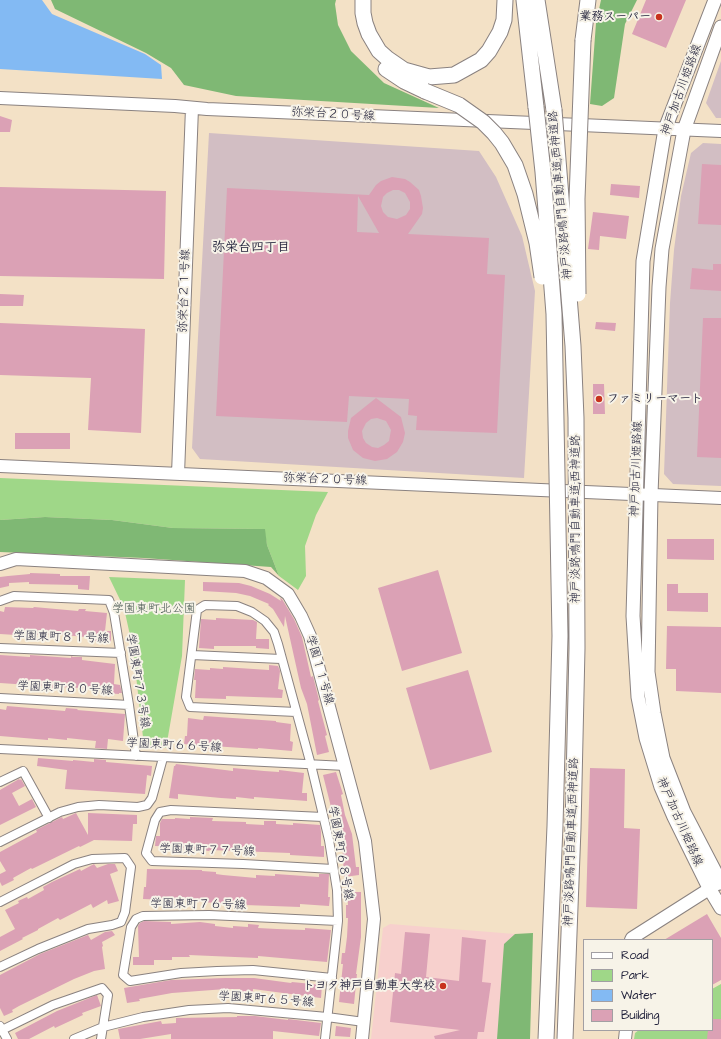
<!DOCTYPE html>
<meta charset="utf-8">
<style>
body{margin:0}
#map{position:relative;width:721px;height:1039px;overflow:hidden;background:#f3e1c6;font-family:"Architects Daughter",sans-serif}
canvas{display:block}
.legend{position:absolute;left:583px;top:939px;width:130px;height:92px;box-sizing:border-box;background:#f7f3e8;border:1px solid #a29fa3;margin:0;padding:5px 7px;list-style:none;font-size:12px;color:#22223b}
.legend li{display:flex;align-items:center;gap:8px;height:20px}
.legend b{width:20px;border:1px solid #a29fa3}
</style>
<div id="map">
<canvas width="721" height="1039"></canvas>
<ul class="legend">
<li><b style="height:5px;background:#fff"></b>Road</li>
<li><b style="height:11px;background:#9fd788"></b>Park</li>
<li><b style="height:11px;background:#83baf3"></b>Water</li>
<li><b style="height:11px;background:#dba1b5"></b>Building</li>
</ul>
</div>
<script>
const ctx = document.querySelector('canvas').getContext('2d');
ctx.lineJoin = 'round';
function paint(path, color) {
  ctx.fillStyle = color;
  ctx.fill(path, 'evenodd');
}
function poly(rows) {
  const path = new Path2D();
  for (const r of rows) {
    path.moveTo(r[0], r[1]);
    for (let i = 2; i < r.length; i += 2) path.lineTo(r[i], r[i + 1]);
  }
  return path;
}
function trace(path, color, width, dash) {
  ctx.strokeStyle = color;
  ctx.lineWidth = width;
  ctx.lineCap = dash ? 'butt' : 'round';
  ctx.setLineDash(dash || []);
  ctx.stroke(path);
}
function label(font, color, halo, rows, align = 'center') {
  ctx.font = font + ' "Architects Daughter","Klee One",sans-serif';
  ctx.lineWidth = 4;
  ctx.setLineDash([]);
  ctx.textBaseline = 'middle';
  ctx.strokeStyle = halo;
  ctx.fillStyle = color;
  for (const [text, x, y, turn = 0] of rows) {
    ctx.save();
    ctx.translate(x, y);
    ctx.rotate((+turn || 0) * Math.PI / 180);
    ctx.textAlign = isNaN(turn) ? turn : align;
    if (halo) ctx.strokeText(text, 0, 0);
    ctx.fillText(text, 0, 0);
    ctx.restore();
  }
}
const built = poly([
 [390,924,515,934,505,1039,371,1039,383,928]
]);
const industrial = poly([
 [721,61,721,118,716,118,706,103],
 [209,133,479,151,496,177,522,236,535,291,524,478,200,459,192,448],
 [703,143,721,144,721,486,673,484,664,474,670,303,674,250,681,196,691,153]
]);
const green = poly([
 [0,478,328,492,316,515,305,546,306,576,298,590,279,576,267,545,264,529,173,528,112,520,45,517,0,520],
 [109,577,185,580,182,656,166,748,144,746,133,649,124,608],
 [721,984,721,1039,634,1039,635,1033,639,1030,712,1030,712,989]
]);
const forest = poly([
 [51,0,336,0,335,4,338,25,351,51,384,83,439,108,236,96,184,85,171,68,146,53,55,9],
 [601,0,637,0,625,24,614,98,602,106,590,104,596,23],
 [45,517,112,520,173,528,265,529,267,545,279,576,271,567,144,558,0,552,0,520],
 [533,933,530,1039,497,1039,504,944,515,934]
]);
const water = poly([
 [0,0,42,0,52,14,145,54,161,65,162,79,0,69]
]);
const building = poly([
 [646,0,686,0,666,48,632,34],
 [0,116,12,120,10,132,0,132],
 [702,164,721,165,721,225,698,224],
 [392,177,405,179,410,182,419,190,421,196,423,208,422,214,408,234,489,238,487,274,505,275,497,433,416,430,417,416,408,415,409,399,349,396,347,422,216,416,227,188,369,195,376,185,381,181],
 [393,190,399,190,405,193,410,202,410,209,406,215,397,219,388,217,383,212,381,206,383,197,387,193],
 [358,196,379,233,357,232],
 [611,184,640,186,639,198,610,195],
 [0,187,166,191,164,279,0,276],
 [593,212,629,216,626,239,600,236,599,250,588,249],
 [713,264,721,264,721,291,690,289,692,268,713,270],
 [0,294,24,295,23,306,0,306],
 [703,318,721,318,721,458,697,457],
 [596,322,616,323,615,331,595,329],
 [0,323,145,329,141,433,88,430,91,378,0,375],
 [593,384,604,384,605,414,593,414],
 [376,398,401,417,405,433,403,442,397,452,387,459,375,461,363,458,353,450,348,438,348,431,351,418],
 [377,418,386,421,391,430,389,441,384,445,378,448,372,447,366,443,363,438,362,431,366,423,371,419],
 [15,433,70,433,70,449,15,449],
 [667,539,714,539,714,560,667,559],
 [438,570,462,653,402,671,378,588],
 [30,573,60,574,60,576,90,576,89,590,78,589,78,585,29,584,29,582,9,583,9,586,0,588,0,577,8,576,30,574],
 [203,582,239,583,251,586,270,594,281,601,280,598,282,599,294,619,302,637,311,677,313,676,319,700,318,701,327,735,325,736,329,752,317,755,307,704,301,688,285,616,284,627,273,609,268,605,269,604,250,596,236,593,203,591],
 [667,584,678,584,678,593,708,593,708,612,667,611],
 [5,607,33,608,34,607,78,611,79,609,86,609,85,611,107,613,105,631,111,631,111,642,94,641,95,638,55,634,55,635,38,634,38,635,16,633,16,635,0,634,0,611,4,612],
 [216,618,253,620,257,622,256,639,269,639,269,649,256,648,256,646,214,646,214,649,199,648,201,619,216,620],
 [667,626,721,627,721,693,676,691,676,669,666,669],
 [0,655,30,657,30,655,71,658,71,656,73,657,82,657,82,660,115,664,114,684,120,685,122,693,119,693,119,694,104,693,104,690,81,688,60,687,60,689,45,687,45,686,0,683],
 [269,665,278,666,280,671,278,689,283,690,282,698,226,696,226,699,195,698,196,680,194,680,195,669,210,670,210,668,223,669,223,667,269,670],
 [468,670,492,752,430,770,406,688],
 [7,706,65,711,66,708,78,709,77,710,125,714,123,741,108,739,107,749,95,748,96,741,67,738,67,740,48,738,48,740,0,736,0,709,6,710],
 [204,716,276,721,276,722,291,724,290,741,293,742,292,751,258,748,258,749,212,746,212,749,202,748,202,746,184,744,185,736,187,736,188,718,203,720],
 [38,758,73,761,73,760,94,762,94,759,106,760,106,762,152,766,151,776,147,775,145,794,65,789,67,770,37,766],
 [176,764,233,771,233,768,264,771,279,772,279,770,304,773,302,793,307,793,307,801,254,797,254,799,236,797,236,799,221,798,178,794,178,799,169,798,174,766,175,766],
 [590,768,625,769,624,828,640,829,637,909,586,907],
 [336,772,343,794,341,795,345,815,352,834,356,867,359,867,359,875,344,877,341,819,334,819,323,775],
 [19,779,20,780,21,779,25,786,12,793,19,806,32,799,36,807,0,825,0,790],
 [76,813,88,835,88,813,137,815,137,824,133,824,132,841,94,840,80,847,79,846,32,869,31,868,13,878,14,880,2,886,0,882,0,874,6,871,0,861,0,852,37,832,36,830,62,817,63,819],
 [190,817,213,818,212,821,246,822,246,824,264,825,264,821,276,821,276,824,293,825,293,823,320,825,321,832,321,846,324,846,324,857,290,855,290,853,210,850,209,851,177,847,155,846,156,836,160,836,160,823,162,819,175,819,175,818,190,819],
 [94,864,97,868,108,864,115,864,118,871,110,874,119,901,108,904,107,900,93,908,91,904,60,920,58,918,38,929,38,930,22,938,23,939,0,951,0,937,15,929,5,910,19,903,18,901,27,897,28,899,44,890,43,887,52,882,80,869,81,871],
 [147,869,202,870,202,871,216,872,216,874,223,875,256,878,256,875,275,876,275,874,319,877,319,874,329,874,328,897,330,897,329,906,300,904,300,907,245,905,245,906,194,901,143,899,144,887,146,887],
 [347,892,361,892,361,937,356,974,357,974,354,1004,339,1002,343,964,341,964,342,953,345,953,347,937,348,918,346,918,346,905,348,905],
 [707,914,721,938,721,980,712,985,712,940,664,940],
 [144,921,171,922,171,924,200,922,215,924,215,926,233,928,233,926,248,927,248,924,259,925,258,928,277,929,305,930,305,928,331,930,327,962,258,956,258,958,189,955,190,957,172,957,172,960,154,960,154,965,133,965,133,957,139,957,138,926,140,923],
 [112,931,115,935,102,942,103,946,102,947,105,969,94,971,74,979,19,1006,12,1010,13,1012,4,1016,0,1008,0,975,40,954,88,935,91,940,105,932],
 [405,932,430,934,426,977,459,981,462,937,486,940,482,982,491,983,484,1032,478,1032,477,1039,435,1039,434,1036,460,1030,390,1022,395,973,401,974],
 [225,978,254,978,291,983,292,982,322,985,321,998,253,989,253,992,240,992,240,989,226,989,172,993,139,999,140,1001,127,1003,124,988,171,980],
 [97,995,101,1006,82,1013,83,1015,55,1028,54,1026,29,1039,18,1039,15,1033,57,1011],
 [237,1016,255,1016,288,1020,288,1019,321,1023,319,1036,273,1031,273,1039,171,1039,171,1034,140,1039,120,1039,118,1029,161,1021,162,1024,176,1023,176,1018,237,1017],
 [712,1019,721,1019,721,1039,707,1039,708,1030,712,1030],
 [336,1026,351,1028,350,1037,335,1036]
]);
const street = poly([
 [0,601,14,596,109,600,114,613,129,705,136,756],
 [0,648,121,653],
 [192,655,281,659],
 [0,698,129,705],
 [296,712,190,707,186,697,197,610,205,605,237,606,252,612,265,621,274,632,278,644,311,765,329,840,337,890,338,921,325,1039],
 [0,749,346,766],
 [0,782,23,771,49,818],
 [323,817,171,810,160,812,155,820,146,853,152,861,243,864,333,869],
 [0,842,60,812,78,807,99,805,138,807,147,805,152,798,163,758],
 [0,902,74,864,92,859,125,858,131,867,125,912,121,922,112,925,88,929,38,949,0,967],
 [332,978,253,970,217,971,181,973,130,981,123,975,131,927,136,919,143,916,209,915,338,921],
 [0,1026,7,1039],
 [0,1031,53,1005,102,988,108,995,101,1039],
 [74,1039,103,1027,143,1017,189,1010,228,1008,327,1017,364,1022]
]);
const secondary = poly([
 [0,98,175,106,207,109,721,131],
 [0,466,721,498],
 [178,474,192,108],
 [0,564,16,559,245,571,266,578,288,594,301,616,310,636,365,841,374,919,362,1039],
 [631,940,632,938,717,884],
 [625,1039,626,1030]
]);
const primary = poly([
 [715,0,665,129,643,261,633,616,638,697,646,738,661,787,674,817,709,888,721,908],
 [721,27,684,130,662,249,659,287,651,494,648,672,654,713,663,758,684,812,721,883]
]);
const highway = poly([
 [363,0,363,13,365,23,369,34,379,51,388,59,404,70,429,77,454,75,481,60,489,51,500,32,504,20,505,0],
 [524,0,536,107],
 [537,0,554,110],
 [583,40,588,0],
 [386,69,404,81,425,91]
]);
const highwayBridge = poly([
 [425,91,459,105,483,122,494,133,502,143,515,165,525,194,537,243,542,277],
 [536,107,543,172,554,314,560,636,555,826,546,1039],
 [554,110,573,346,576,418,577,648,573,828,565,1039],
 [578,294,577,199,583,40]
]);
const markers = [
 [659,17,4,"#c8321e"],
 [599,399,4,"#c8321e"],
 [443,986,4,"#c8321e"]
];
const poiNames = [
 ["業務スーパー",651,17],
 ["ファミリーマート",607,399,"left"],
 ["トヨタ神戸自動車大学校",435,986]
];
const streetNames = [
 ["神戸加古川姫路線",682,90,-70],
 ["弥栄台２０号線",333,115,3],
 ["神戸淡路鳴門自動車道;西神道路",561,195,-95],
 ["弥栄台２１号線",185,291,-88],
 ["神戸加古川姫路線",637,469,-88],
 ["弥栄台２０号線",325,480,2],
 ["神戸淡路鳴門自動車道;西神道路",576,519,-90],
 ["学園東町８１号線",61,638,2],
 ["学園１１号線",319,670,74],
 ["学園東町７３号線",137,681,81],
 ["学園東町８０号線",65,689,3],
 ["学園東町６６号線",174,746,3],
 ["神戸加古川姫路線",679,822,66],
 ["神戸淡路鳴門自動車道;西神道路",572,842,-88],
 ["学園東町７７号線",207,851,2],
 ["学園東町６８号線",340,853,80],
 ["学園東町７６号線",198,905,1],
 ["学園東町６５号線",266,1000,4]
];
const parkNames = [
 ["学園東町北公園",154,609]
];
const neighbourhoodNames = [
 ["弥栄台四丁目",251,248]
];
paint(built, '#f7d0cd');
paint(industrial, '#d2bec3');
paint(green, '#9fd788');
paint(forest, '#7fb874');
paint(water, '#83baf3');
paint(building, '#dba1b5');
trace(street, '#8a8280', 10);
trace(secondary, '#8a8280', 14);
trace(primary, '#8a8280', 15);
trace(highway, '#8a8280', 17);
trace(street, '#fff', 8);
trace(secondary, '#fff', 12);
trace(primary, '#fff', 13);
trace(highway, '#fff', 15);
trace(highwayBridge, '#8a8280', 17, []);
trace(highwayBridge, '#fff', 15);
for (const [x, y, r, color] of markers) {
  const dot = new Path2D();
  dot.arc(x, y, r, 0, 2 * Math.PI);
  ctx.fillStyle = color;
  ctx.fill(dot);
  trace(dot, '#f7f3e8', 1.5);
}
label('bold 12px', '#22223b', '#f7f3e8', poiNames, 'right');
label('12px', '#22223b', '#f7f3e8', streetNames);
label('12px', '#485852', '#f7f3e8', parkNames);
label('bold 13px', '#22223b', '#f7f3e8', neighbourhoodNames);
</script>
